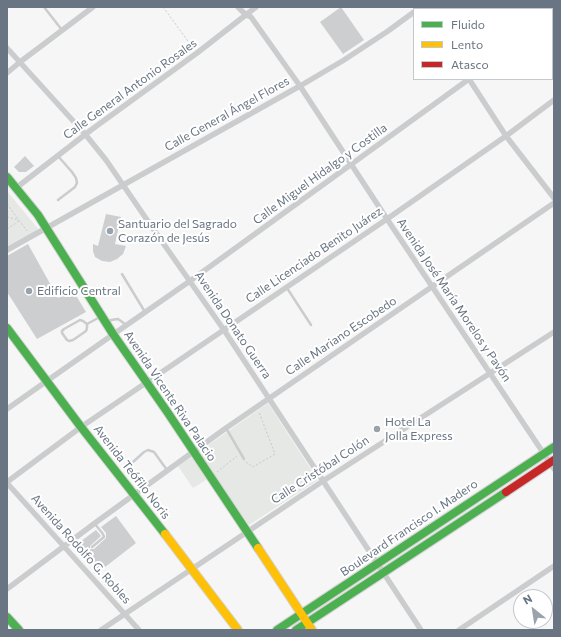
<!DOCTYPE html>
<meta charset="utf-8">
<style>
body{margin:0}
#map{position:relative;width:561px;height:637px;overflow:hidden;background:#f6f6f6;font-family:Commissioner,sans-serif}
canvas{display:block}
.frame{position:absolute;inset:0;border:8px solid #697583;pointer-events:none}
.legend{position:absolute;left:413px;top:8px;width:140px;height:72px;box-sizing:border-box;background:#fff;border:1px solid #c3c8cd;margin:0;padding:5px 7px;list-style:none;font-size:12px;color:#697583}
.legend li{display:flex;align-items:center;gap:8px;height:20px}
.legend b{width:20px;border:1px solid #c3c8cd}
.north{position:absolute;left:513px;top:589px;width:40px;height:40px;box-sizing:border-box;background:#fff;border:1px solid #c3c8cd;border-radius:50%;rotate:330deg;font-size:11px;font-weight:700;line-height:16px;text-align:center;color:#697583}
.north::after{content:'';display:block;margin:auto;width:14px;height:18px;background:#9aa2ab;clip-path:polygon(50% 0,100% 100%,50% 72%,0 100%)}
</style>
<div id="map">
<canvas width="561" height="637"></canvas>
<div class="frame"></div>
<ul class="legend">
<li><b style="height:5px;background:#4caf50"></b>Fluido</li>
<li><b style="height:5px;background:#ffc107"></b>Lento</li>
<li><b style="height:5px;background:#c62828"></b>Atasco</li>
</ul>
<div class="north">N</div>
</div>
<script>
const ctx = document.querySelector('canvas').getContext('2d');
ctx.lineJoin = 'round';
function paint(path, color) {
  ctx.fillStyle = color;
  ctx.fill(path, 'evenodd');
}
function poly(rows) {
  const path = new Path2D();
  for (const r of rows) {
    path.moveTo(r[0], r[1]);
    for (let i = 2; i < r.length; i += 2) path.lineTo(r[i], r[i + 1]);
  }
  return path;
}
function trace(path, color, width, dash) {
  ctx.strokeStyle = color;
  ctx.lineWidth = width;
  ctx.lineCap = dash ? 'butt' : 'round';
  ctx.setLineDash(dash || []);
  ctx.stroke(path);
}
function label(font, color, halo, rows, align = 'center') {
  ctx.font = font + ' Commissioner,sans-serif';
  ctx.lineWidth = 4;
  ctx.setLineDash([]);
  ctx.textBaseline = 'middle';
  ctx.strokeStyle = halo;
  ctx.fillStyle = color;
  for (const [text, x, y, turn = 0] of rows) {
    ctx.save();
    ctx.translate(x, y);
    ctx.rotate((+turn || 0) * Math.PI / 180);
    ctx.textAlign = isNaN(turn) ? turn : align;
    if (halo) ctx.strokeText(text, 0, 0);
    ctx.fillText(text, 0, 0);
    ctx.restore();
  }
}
const green = poly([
 [7,191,39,230,7,248],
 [268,403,318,480,249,525,197,453],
 [191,457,209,478,193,488,178,466]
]);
const building = poly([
 [341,7,364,40,343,54,320,22],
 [25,156,34,166,26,172,19,172,14,167],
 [106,214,121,217,115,244,126,246,123,254,117,259,110,262,102,261,95,257,93,251,93,244,98,246],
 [28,244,58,298,72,289,86,312,37,339,7,292,7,256],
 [116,516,136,543,100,571,77,544,96,530,101,536,90,546,90,549,94,549,106,538,106,533,101,527]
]);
const path = poly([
 [163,7,193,48],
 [7,204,27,231],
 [7,217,19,220],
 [7,229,19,221],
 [204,452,209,461],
 [246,462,253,467,275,454,259,412],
 [217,472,237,456]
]);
const lane = poly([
 [44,7,62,30],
 [58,200,75,187,77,183,76,178,72,172,58,156],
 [122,274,145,312],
 [287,288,311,325],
 [80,320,83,321,87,324,87,328,86,331,73,340,69,341,67,340,62,333,62,331,64,329,80,320],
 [107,323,111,320,118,319,121,321,126,325],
 [87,324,100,317],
 [226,428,244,459],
 [133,462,144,452,148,450,154,452,167,470],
 [92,547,104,537,103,534,95,524]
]);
const street = poly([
 [238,7,246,15,251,17,300,86,387,219,554,469],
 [418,9,420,7],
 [552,20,554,19],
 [7,48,85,134,106,160,156,233,224,330,421,630],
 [7,73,20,62,93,7],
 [469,79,506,136,554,198],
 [16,188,91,130,197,53,256,7],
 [7,250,300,86,344,60,388,31,414,12],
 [7,409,108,338,190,281,469,79],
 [7,482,81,427,387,219,506,136,554,100],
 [7,483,139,630],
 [7,589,95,523,226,428,554,203],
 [101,630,323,481,554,332],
 [459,630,554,566]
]);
const fast = poly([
 [528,7,529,9],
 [552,41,554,43],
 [7,177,38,215,113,334,168,413,258,548],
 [7,328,81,427,165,534],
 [7,617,19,630],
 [277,630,554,447],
 [296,630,506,492]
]);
const slow = poly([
 [165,534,238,630],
 [258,548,312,630]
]);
const jam = poly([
 [506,492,554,460]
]);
const markers = [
 [110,231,4,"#9aa2ab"],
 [29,291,4,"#9aa2ab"],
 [377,429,4,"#9aa2ab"]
];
const streetNames = [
 ["Calle General Antonio Rosales",130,89,-36],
 ["Calle General Ángel Flores",227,114,-29],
 ["Calle Miguel Hidalgo y Costilla",320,174,-36],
 ["Calle Licenciado Benito Juárez",314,255,-34],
 ["Avenida José María Morelos y Pavón",454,300,56],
 ["Avenida Donato Guerra",233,325,56],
 ["Calle Mariano Escobedo",341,336,-34],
 ["Avenida Vicente Riva Palacio",170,396,56],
 ["Calle Cristóbal Colón",320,470,-33],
 ["Avenida Teófilo Noris",132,472,52],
 ["Boulevard Francisco I. Madero",409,528,-34],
 ["Avenida Rodolfo G. Robles",81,549,48]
];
const poiNames = [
 ["Santuario del Sagrado",118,224],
 ["Corazón de Jesús",118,238],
 ["Edificio Central",37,291],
 ["Hotel La",385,422],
 ["Jolla Express",385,436]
];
paint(green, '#e5e8e4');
paint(building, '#cdcecf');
trace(fast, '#d2d3d4', 10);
trace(slow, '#d2d3d4', 10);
trace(jam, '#d2d3d4', 10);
trace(path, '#c8c9ca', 1, [2, 2]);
trace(lane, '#cbcccd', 2.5);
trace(street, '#cbcccd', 5.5);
trace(fast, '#4caf50', 8);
trace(slow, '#ffc107', 8);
trace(jam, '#c62828', 8);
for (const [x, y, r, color] of markers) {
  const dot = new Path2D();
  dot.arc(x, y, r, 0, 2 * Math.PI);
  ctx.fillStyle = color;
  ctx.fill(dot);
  trace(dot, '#fff', 1.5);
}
label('12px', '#697583', '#fff', streetNames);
label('12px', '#697583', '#fff', poiNames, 'left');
</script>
